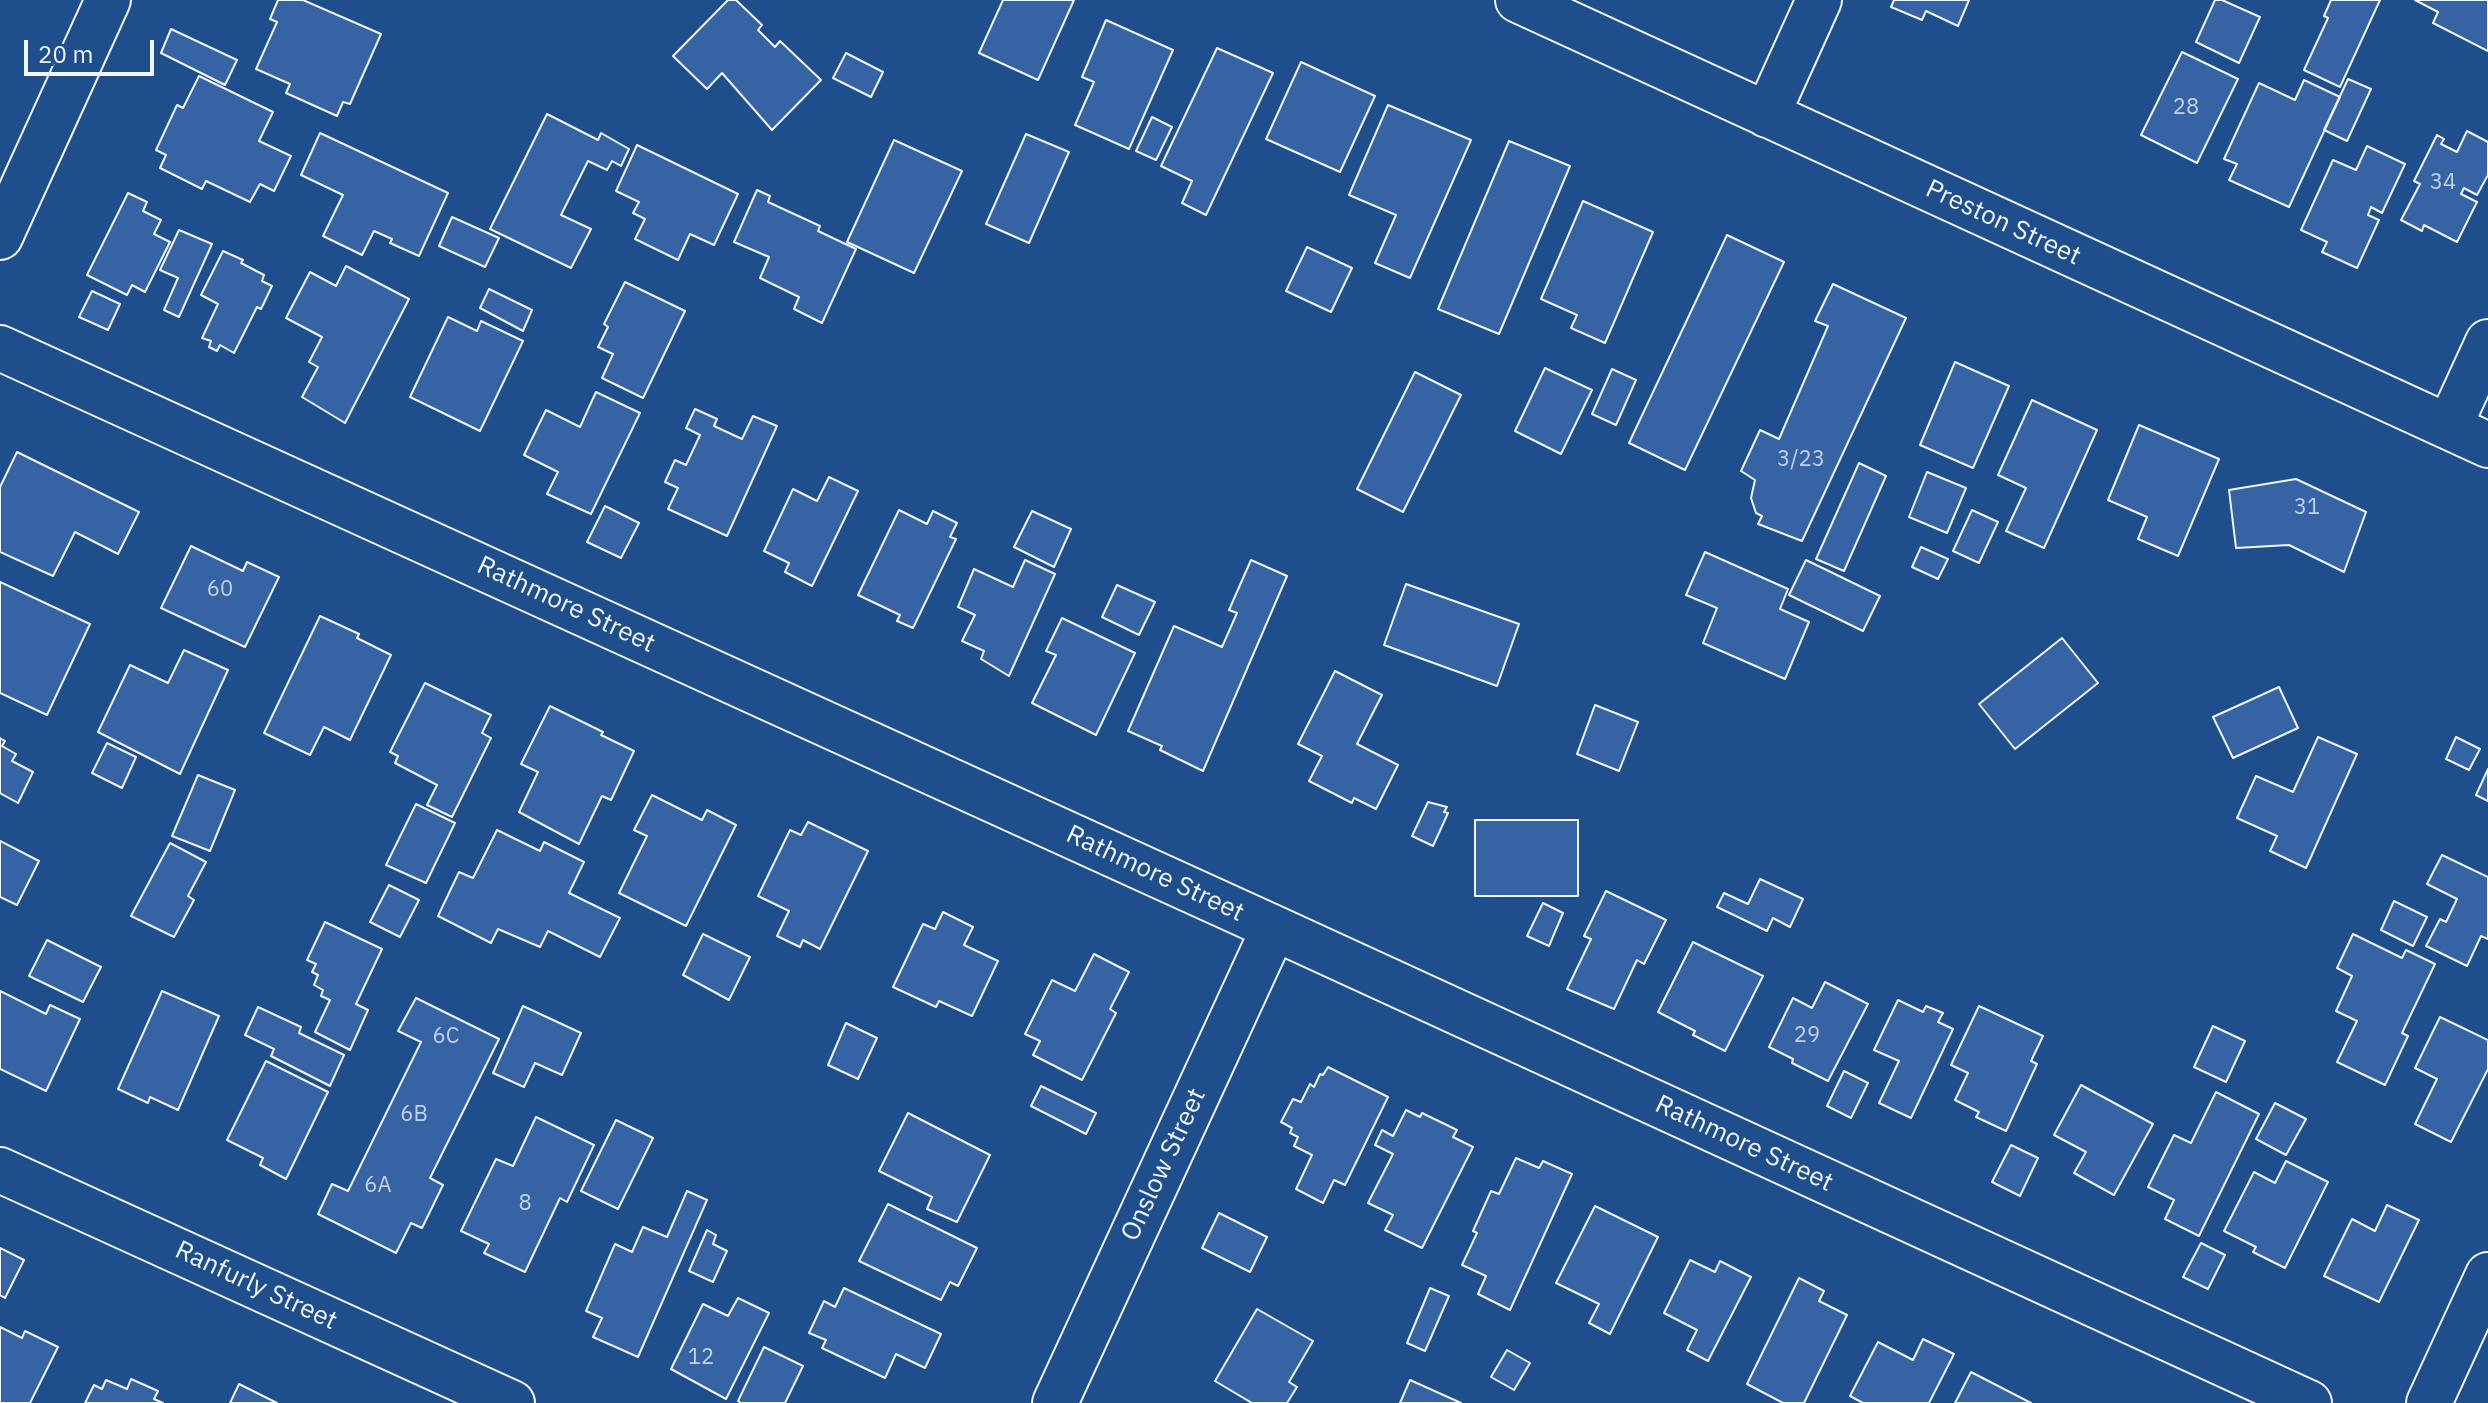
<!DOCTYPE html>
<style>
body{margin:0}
#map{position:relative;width:2488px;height:1403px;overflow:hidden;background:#1f4e8c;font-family:"IBM Plex Sans",sans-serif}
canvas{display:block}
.scale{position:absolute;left:24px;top:40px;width:130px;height:36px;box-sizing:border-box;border:4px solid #f2f6ff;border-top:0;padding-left:10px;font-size:24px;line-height:28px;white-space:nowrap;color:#f2f6ff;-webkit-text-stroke:6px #1f4e8c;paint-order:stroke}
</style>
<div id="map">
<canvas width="2488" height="1403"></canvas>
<div class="scale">20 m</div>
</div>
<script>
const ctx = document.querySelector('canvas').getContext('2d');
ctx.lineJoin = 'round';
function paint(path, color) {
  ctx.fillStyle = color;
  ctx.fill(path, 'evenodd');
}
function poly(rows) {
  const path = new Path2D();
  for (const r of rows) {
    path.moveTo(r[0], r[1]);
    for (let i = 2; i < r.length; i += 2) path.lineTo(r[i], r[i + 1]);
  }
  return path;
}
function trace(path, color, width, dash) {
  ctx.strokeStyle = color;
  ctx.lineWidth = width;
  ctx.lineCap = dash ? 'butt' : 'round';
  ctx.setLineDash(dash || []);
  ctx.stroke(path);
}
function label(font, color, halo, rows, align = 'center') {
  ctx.font = font + ' "IBM Plex Sans",sans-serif';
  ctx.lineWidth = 6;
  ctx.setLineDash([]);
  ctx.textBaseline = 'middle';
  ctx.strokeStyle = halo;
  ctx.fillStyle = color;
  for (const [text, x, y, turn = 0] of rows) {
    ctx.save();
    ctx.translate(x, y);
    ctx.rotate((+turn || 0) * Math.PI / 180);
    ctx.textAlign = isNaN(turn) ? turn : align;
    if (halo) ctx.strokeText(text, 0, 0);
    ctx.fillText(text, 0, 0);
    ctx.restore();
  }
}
const building = poly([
 [278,0,303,0,381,34,350,104,343,102,337,116,286,93,290,84,256,69,277,22,270,19,278,0],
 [728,0,736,0,762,25,758,30,775,47,780,41,821,80,772,130,722,73,707,89,673,56,728,0],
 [1003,0,1074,0,1038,80,979,53,1003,0],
 [1894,0,1969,0,1958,26,1926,11,1922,20,1891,7,1894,0],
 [2215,0,2222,0,2260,17,2239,63,2196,42,2215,0],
 [2331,0,2380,0,2340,87,2304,70,2328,18,2324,16,2331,0],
 [2415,0,2488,0,2488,51,2433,23,2438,12,2415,0],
 [1106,20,1173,50,1129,149,1075,125,1094,82,1082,77,1106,20],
 [171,29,237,60,225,85,161,53,171,29],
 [1217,48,1273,73,1206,215,1182,203,1192,181,1161,166,1217,48],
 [2182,52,2238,79,2197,163,2141,135,2182,52],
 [846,53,883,72,871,97,833,78,846,53],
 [1301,62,1375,96,1340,172,1266,139,1301,62],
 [199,76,273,112,259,141,291,156,274,191,260,184,250,202,206,181,202,189,160,168,166,155,156,150,177,105,183,108,199,76],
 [2348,79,2371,89,2347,141,2324,130,2348,79],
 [2304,80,2340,97,2289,207,2229,180,2237,164,2224,159,2259,83,2295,100,2304,80],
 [1388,105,1471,140,1410,278,1375,263,1396,215,1349,195,1388,105],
 [547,114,598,140,601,133,629,149,621,166,612,161,607,170,588,161,561,215,591,229,571,268,490,229,547,114],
 [1152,117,1172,127,1156,160,1136,151,1152,117],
 [2467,131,2488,142,2488,175,2477,195,2464,188,2461,194,2477,202,2457,242,2424,225,2422,231,2401,220,2420,184,2414,181,2437,135,2444,139,2441,144,2457,152,2467,131],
 [320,133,448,193,419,256,390,243,392,239,374,231,362,255,323,236,343,195,301,175,320,133],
 [1026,134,1069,152,1029,243,986,224,1026,134],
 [894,140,962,171,914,273,847,242,894,140],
 [1509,141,1570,166,1499,334,1438,309,1509,141],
 [637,145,738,194,714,245,690,234,678,260,635,239,645,219,633,213,639,202,616,191,637,145],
 [2367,146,2405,164,2382,213,2371,207,2368,215,2379,220,2357,268,2322,252,2327,242,2301,230,2333,160,2356,170,2367,146],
 [757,190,770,196,768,202,820,226,818,231,856,249,822,323,794,309,799,297,760,278,769,257,734,242,757,190],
 [128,193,147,202,143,211,161,220,154,234,170,242,145,292,132,285,127,295,87,275,128,193],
 [1583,201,1653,232,1605,343,1571,328,1577,315,1541,299,1583,201],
 [452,217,499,238,485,267,439,246,452,217],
 [179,230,212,244,179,317,164,310,178,278,160,270,179,230],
 [1727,235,1784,262,1685,470,1629,443,1727,235],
 [1307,247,1352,268,1331,312,1286,291,1307,247],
 [223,251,243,260,241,263,264,275,262,281,272,286,261,309,257,307,234,353,220,345,217,351,209,347,211,341,202,338,218,304,201,295,223,251],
 [346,266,409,299,345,423,302,397,318,367,309,362,322,337,286,318,310,272,336,286,346,266],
 [625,282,685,311,643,398,602,378,613,354,598,347,608,327,604,324,625,282],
 [1833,284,1906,318,1802,541,1758,524,1762,516,1756,513,1751,498,1755,480,1741,471,1760,430,1779,439,1828,326,1815,321,1833,284],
 [489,289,532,310,523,331,480,308,489,289],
 [92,291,120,304,108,330,79,317,92,291],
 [448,317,477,331,481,321,523,341,480,431,410,397,448,317],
 [1955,362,2009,386,1973,468,1920,445,1955,362],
 [1545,368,1592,390,1561,454,1515,431,1545,368],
 [1612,369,1636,380,1616,425,1592,414,1612,369],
 [1415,372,1461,395,1403,512,1357,489,1415,372],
 [596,392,640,413,591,514,547,494,558,472,524,455,546,410,580,427,596,392],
 [2032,400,2097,430,2044,548,2006,531,2026,488,1998,475,2032,400],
 [695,409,717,419,714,426,742,439,753,416,777,426,727,536,668,509,678,488,665,482,675,460,686,465,700,435,686,428,695,409],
 [2139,425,2219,459,2178,556,2138,539,2147,517,2108,500,2139,425],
 [17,452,139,512,118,554,75,532,53,576,0,552,0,487,17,452],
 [1859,463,1886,476,1844,571,1816,559,1859,463],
 [1927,472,1966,488,1947,533,1909,517,1927,472],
 [829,477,858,491,812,586,785,572,789,563,764,551,793,489,817,501,829,477],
 [2296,479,2366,512,2344,572,2289,545,2236,548,2229,490,2296,479],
 [605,506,639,523,621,558,587,542,605,506],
 [899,510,927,524,933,511,957,523,950,537,956,539,913,628,897,621,900,615,858,595,899,510],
 [1972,510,1998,522,1979,563,1953,551,1972,510],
 [1032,511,1071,529,1054,567,1014,547,1032,511],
 [191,546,243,571,247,562,279,577,245,647,161,608,191,546],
 [1921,547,1948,559,1938,579,1912,567,1921,547],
 [1705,552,1788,589,1780,609,1809,622,1785,679,1703,643,1717,608,1686,595,1705,552],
 [1025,560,1055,574,1009,676,981,659,984,651,962,641,975,615,958,607,974,569,1013,587,1025,560],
 [1251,560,1287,576,1203,771,1160,750,1162,746,1128,731,1174,626,1222,647,1237,613,1229,610,1251,560],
 [1806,560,1880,596,1863,631,1789,595,1806,560],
 [0,582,90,624,47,715,0,693,0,582],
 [1406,584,1519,624,1497,686,1384,645,1406,584],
 [1117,585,1155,602,1139,635,1102,617,1117,585],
 [320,616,359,634,357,638,391,655,350,740,324,727,310,755,264,733,320,616],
 [1062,618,1135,653,1096,735,1032,703,1056,655,1046,651,1062,618],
 [2062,638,2098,683,2015,749,1979,704,2062,638],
 [184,650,228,670,180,774,98,732,130,665,168,683,184,650],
 [1335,671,1382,695,1357,744,1398,765,1376,809,1354,798,1352,803,1309,781,1322,756,1298,744,1335,671],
 [425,683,491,715,482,733,491,738,452,817,427,805,437,785,395,763,398,756,390,752,425,683],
 [2279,687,2298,728,2233,758,2213,717,2279,687],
 [1595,705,1638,722,1619,771,1577,754,1595,705],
 [550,706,603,732,601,735,634,751,611,800,602,796,579,844,519,812,538,772,521,764,550,706],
 [2318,737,2357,754,2306,868,2270,851,2277,836,2237,818,2256,776,2293,792,2318,737],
 [2456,737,2480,749,2469,770,2446,759,2456,737],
 [0,738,5,741,2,746,16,754,12,761,33,772,18,803,0,793,0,738],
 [107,743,136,757,122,788,92,773,107,743],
 [2488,769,2488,801,2476,795,2488,769],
 [198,775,235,790,210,851,172,836,198,775],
 [652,795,702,820,707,810,736,825,686,926,619,893,647,836,634,830,652,795],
 [1428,802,1447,807,1444,812,1448,813,1433,846,1412,836,1428,802],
 [416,804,455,823,426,883,386,865,416,804],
 [1475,820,1578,820,1578,896,1475,896,1475,820],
 [808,822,868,851,820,949,803,940,800,947,777,936,789,911,758,896,790,830,801,835,808,822],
 [497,830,540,851,544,842,584,862,569,893,620,918,600,957,548,931,540,947,498,929,491,943,438,916,459,872,473,878,497,830],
 [0,841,39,861,17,905,0,897,0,841],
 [170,843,206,862,188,896,194,900,174,937,131,916,170,843],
 [2442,855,2488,877,2488,939,2481,936,2467,966,2426,946,2440,919,2446,922,2457,899,2427,884,2442,855],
 [1760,879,1803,899,1790,927,1773,918,1767,931,1717,907,1724,893,1748,904,1760,879],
 [389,885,419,900,400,937,370,922,389,885],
 [1606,891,1666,920,1644,964,1637,960,1614,1009,1567,989,1591,939,1584,936,1606,891],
 [2394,901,2427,917,2413,946,2381,930,2394,901],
 [1543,903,1563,913,1549,946,1527,936,1543,903],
 [943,912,973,927,964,945,998,961,972,1016,939,1001,936,1007,893,987,923,924,935,929,943,912],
 [325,922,382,949,356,1004,368,1010,350,1050,315,1032,330,1000,321,996,323,990,314,985,318,975,312,972,316,964,307,960,325,922],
 [703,934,750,957,729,1000,683,975,703,934],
 [2353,934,2402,958,2406,950,2435,964,2402,1033,2408,1036,2385,1085,2337,1062,2357,1021,2336,1011,2352,976,2337,968,2353,934],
 [47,940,101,967,83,1002,29,976,47,940],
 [1693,942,1763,976,1725,1051,1693,1035,1695,1031,1658,1012,1693,942],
 [1094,954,1129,972,1110,1009,1116,1013,1082,1080,1033,1055,1040,1041,1025,1034,1052,980,1075,991,1094,954],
 [1825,982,1868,1004,1828,1081,1792,1063,1793,1059,1769,1047,1793,998,1812,1008,1825,982],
 [0,991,46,1014,50,1005,80,1019,46,1091,0,1069,0,991],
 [162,991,219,1016,178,1110,150,1097,148,1103,118,1089,162,991],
 [416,998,499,1039,430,1178,443,1185,422,1228,411,1223,396,1253,318,1214,332,1184,348,1191,421,1042,398,1031,416,998],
 [1898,1000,1923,1012,1926,1006,1943,1013,1938,1022,1953,1029,1911,1118,1879,1103,1899,1061,1874,1050,1898,1000],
 [523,1006,581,1033,562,1075,535,1063,524,1087,493,1073,523,1006],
 [1979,1006,2043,1036,2031,1061,2037,1064,2006,1131,1976,1117,1979,1112,1955,1100,1968,1073,1951,1065,1979,1006],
 [258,1007,301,1027,299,1033,344,1055,330,1086,271,1056,274,1049,245,1035,258,1007],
 [2440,1017,2488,1040,2488,1069,2451,1142,2415,1124,2437,1079,2415,1068,2440,1017],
 [846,1023,877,1038,858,1079,828,1065,846,1023],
 [2213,1026,2245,1041,2226,1082,2194,1067,2213,1026],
 [266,1061,328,1092,286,1179,260,1165,263,1158,227,1140,266,1061],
 [1328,1067,1388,1097,1345,1185,1334,1180,1323,1203,1296,1189,1312,1155,1294,1146,1298,1137,1290,1133,1292,1128,1281,1122,1293,1099,1301,1102,1310,1084,1314,1087,1320,1074,1323,1075,1328,1067],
 [1844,1071,1868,1083,1851,1118,1827,1106,1844,1071],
 [2081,1085,2153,1124,2114,1195,2074,1173,2086,1152,2054,1135,2081,1085],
 [1041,1086,1096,1113,1086,1134,1031,1106,1041,1086],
 [2216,1092,2259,1114,2199,1236,2165,1219,2174,1200,2148,1187,2174,1135,2191,1143,2216,1092],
 [2275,1103,2306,1119,2286,1155,2256,1139,2275,1103],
 [1406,1110,1420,1117,1422,1113,1457,1130,1453,1137,1473,1147,1422,1248,1385,1230,1393,1215,1368,1203,1393,1154,1375,1145,1382,1130,1393,1136,1406,1110],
 [908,1113,990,1155,957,1222,927,1209,932,1197,879,1171,908,1113],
 [536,1117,594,1145,567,1202,560,1198,525,1272,484,1253,489,1244,461,1231,496,1159,513,1166,536,1117],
 [616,1120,653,1138,618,1209,581,1191,616,1120],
 [2011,1145,2038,1158,2020,1196,1992,1182,2011,1145],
 [1516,1158,1539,1168,1543,1161,1572,1174,1510,1310,1478,1294,1486,1276,1462,1265,1477,1233,1473,1231,1491,1191,1499,1194,1516,1158],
 [2286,1161,2328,1182,2285,1268,2253,1252,2256,1247,2224,1231,2254,1172,2275,1183,2286,1161],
 [687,1191,707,1200,638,1357,593,1337,602,1318,586,1311,615,1244,632,1252,643,1227,667,1237,687,1191],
 [888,1204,977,1248,958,1286,950,1282,941,1300,859,1261,888,1204],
 [2387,1205,2419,1220,2379,1302,2324,1276,2352,1219,2375,1231,2387,1205],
 [1595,1206,1658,1237,1610,1334,1589,1323,1599,1304,1556,1283,1595,1206],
 [1219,1213,1267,1237,1250,1272,1202,1248,1219,1213],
 [707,1230,716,1235,713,1244,727,1251,713,1282,689,1271,707,1230],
 [2201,1243,2225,1255,2208,1289,2183,1277,2201,1243],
 [0,1248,24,1260,5,1298,0,1295,0,1248],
 [1690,1260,1715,1272,1720,1261,1751,1277,1708,1361,1687,1350,1697,1330,1664,1313,1690,1260],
 [1799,1278,1824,1291,1819,1301,1847,1315,1804,1403,1783,1403,1747,1384,1799,1278],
 [844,1288,941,1334,925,1368,896,1354,885,1378,822,1348,826,1340,809,1333,824,1301,835,1307,844,1288],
 [1430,1288,1449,1296,1425,1351,1407,1343,1430,1288],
 [738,1298,769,1313,726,1399,671,1369,703,1304,728,1316,738,1298],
 [1257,1309,1313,1341,1289,1382,1297,1387,1287,1403,1252,1403,1215,1381,1257,1309],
 [0,1327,22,1338,25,1331,58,1347,30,1403,0,1403,0,1327],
 [1923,1339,1954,1354,1929,1403,1863,1403,1850,1396,1878,1342,1913,1360,1923,1339],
 [764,1347,803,1366,785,1403,741,1403,738,1401,764,1347],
 [1507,1350,1530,1363,1514,1390,1491,1377,1507,1350],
 [1971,1372,2031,1403,1955,1403,1971,1372],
 [131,1379,158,1391,154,1399,163,1403,85,1403,94,1385,102,1389,106,1380,127,1389,131,1379],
 [1410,1380,1461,1403,1400,1403,1410,1380],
 [239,1384,277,1403,230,1403,239,1384]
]);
const minor = poly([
 [1518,0,2488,445],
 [1767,115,1819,0],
 [0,348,1274,928,2309,1403],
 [2449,427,2488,342],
 [0,1170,512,1403],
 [1055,1403,1274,928],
 [2429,1403,2488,1275]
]);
const major = poly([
 [0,237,108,0]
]);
const numberNames = [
 ["28",2186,108],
 ["34",2443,183],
 ["3/23",1801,460],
 ["31",2307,508],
 ["60",220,590],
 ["29",1807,1036],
 ["6C",446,1037],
 ["6B",414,1115],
 ["6A",378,1186],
 ["8",525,1204],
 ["12",701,1358]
];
const streetNames = [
 ["Preston Street",2003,223,25],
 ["Rathmore Street",566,605,25],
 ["Rathmore Street",1155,874,25],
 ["Rathmore Street",1744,1144,25],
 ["Onslow Street",1164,1165,-65],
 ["Ranfurly Street",256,1286,25]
];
paint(building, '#3563a3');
trace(building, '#f2f6ff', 2);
trace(minor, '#f2f6ff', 48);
trace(major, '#f2f6ff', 48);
trace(minor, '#1f4e8c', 44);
trace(major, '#1f4e8c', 44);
label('22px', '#c3d1e8', null, numberNames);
label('26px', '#f2f6ff', '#1f4e8c', streetNames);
</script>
